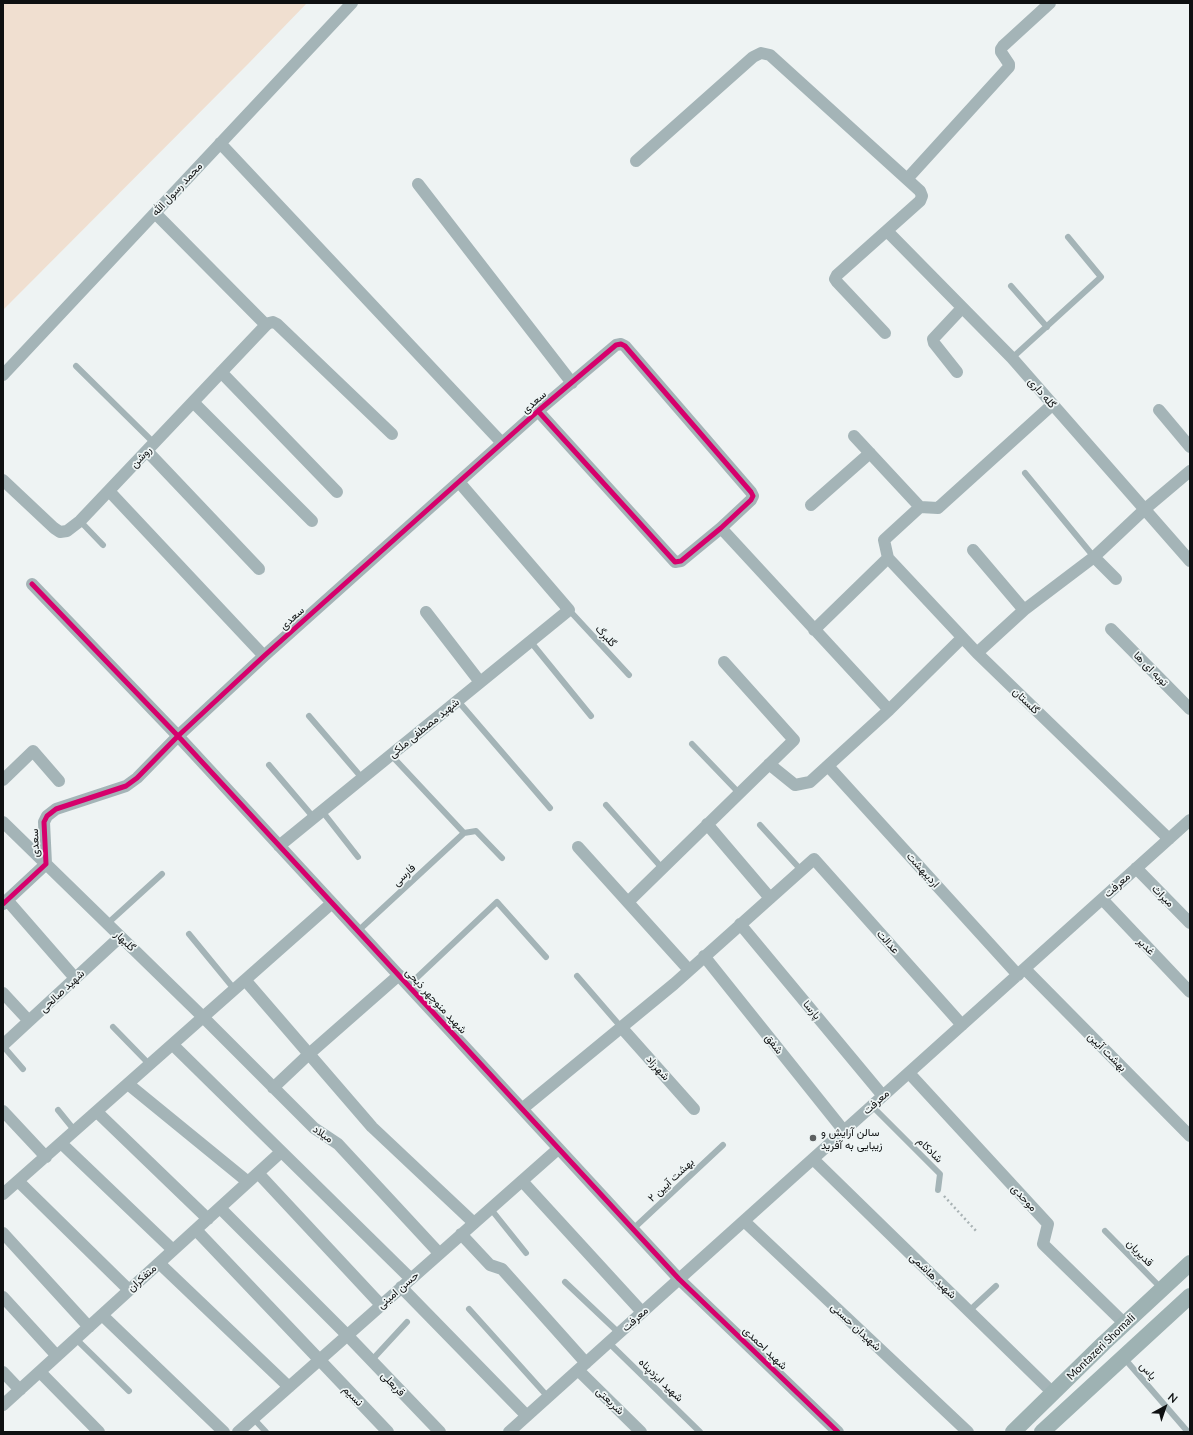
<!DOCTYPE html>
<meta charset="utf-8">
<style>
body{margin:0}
#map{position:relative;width:1193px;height:1435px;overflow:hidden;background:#eef3f3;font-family:Lato,sans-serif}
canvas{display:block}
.frame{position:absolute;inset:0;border:4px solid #0e1011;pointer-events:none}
.north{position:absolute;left:1145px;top:1387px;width:40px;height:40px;-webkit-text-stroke:3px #edf4f4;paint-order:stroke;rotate:40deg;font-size:11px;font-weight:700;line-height:16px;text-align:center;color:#0e1011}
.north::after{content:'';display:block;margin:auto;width:14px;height:18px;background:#0e1011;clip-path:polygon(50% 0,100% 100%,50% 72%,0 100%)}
</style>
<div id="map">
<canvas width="1193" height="1435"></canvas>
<div class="frame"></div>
<div class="north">N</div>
</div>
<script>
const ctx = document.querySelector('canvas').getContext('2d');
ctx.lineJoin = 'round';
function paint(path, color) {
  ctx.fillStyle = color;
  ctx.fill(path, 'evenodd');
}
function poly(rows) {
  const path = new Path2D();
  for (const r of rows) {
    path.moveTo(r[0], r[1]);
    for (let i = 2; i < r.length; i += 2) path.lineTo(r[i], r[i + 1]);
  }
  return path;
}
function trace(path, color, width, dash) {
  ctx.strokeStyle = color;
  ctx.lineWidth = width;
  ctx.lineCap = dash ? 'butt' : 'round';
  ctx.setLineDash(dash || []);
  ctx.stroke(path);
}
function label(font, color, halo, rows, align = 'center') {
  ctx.font = font + ' Lato,Vazirmatn,sans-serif';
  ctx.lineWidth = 3.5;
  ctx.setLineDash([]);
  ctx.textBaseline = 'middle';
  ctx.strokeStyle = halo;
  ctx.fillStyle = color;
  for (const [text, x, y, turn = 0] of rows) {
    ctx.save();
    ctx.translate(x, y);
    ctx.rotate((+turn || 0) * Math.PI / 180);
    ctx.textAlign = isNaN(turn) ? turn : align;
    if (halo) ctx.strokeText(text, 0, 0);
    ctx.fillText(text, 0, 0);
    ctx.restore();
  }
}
const green = poly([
 [3,3,307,3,249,63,3,310]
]);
const path = poly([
 [944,1196,977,1232]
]);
const lane = poly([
 [1011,286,1047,327],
 [1012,358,1101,277,1068,237],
 [76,366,154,443],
 [1025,473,1094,557],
 [80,521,103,545],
 [569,610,629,675],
 [530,641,591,716],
 [458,701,550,808],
 [309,716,362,778],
 [692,744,739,793],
 [391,755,464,833,476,831,502,858],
 [269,765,314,818],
 [606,805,662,868],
 [322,811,358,857],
 [760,825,801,870],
 [107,924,162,874],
 [358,931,464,833],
 [189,934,235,990],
 [577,976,621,1027],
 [408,986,497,902,546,957],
 [113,1027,150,1065],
 [3,1046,23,1069],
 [872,1106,940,1174,938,1190],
 [58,1110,75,1131],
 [490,1208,526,1253],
 [633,1229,723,1145],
 [1105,1231,1162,1289],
 [565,1282,619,1333],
 [469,1309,548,1397],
 [969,1311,996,1286],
 [76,1339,129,1391],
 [609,1343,700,1432],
 [1124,1358,1188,1432],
 [371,1361,407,1322],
 [253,1418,266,1432]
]);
const street = poly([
 [220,143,502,443],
 [636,161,753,57,761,53,770,55,920,191,922,196,920,201,837,275,835,279,837,282,885,333],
 [907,179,1009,67,1009,64,1001,52,1001,49,1003,46,1050,3],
 [418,184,572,383],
 [155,213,266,325],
 [887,231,1012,358,1190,561],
 [221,372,337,492],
 [957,372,934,343,933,339,962,308],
 [3,375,352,3],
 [193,402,312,521],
 [1159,410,1190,447],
 [854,436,920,507],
 [147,451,259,569],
 [3,480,54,528,60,532,67,531,80,521,266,325,269,323,273,322,277,324,392,434],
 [109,491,264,656],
 [811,505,870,453],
 [721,528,889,710],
 [973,550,1024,610],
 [1094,557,1116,579],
 [888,558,977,653,1169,839],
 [888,558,884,540,920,507,938,508,1052,405],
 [32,584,178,736,679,1279,838,1432],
 [426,612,480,682],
 [1111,629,1190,709],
 [814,630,888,558],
 [977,653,1024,610,1094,557,1145,509,1190,471],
 [769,764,795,785,810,782,889,710,962,638],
 [828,766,1018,975],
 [3,780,33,751,59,781],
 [3,822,204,1018,314,1128,338,1144,439,1253],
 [707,824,770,898],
 [279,846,569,610,459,482],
 [578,847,689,970],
 [1136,868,1190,923],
 [1102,899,1190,992],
 [7,900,75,978],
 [628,902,794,740,724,662],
 [3,904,46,864,44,822,47,816,56,809,126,786,137,778,178,736,264,656,538,411,616,345,621,344,625,346,751,492,753,496,751,500,721,528,681,561,675,562,538,411],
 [740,924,883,1096],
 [704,956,844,1131],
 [1025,969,1190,1136],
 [246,981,372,1127,474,1223],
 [3,993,29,1021],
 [621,1027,694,1109],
 [3,1045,120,937],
 [173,1045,411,1279],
 [909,1073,1048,1224,1043,1244,1125,1324],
 [128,1084,248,1182],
 [273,1088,309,1054,399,975],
 [522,1109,674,984,814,859,962,1025],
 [3,1111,46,1157],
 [97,1112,208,1219],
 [61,1143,173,1250],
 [813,1159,1053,1393],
 [258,1173,381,1305],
 [18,1181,129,1290],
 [522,1181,642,1312],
 [3,1194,332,903],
 [220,1208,347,1335,440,1432],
 [744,1221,968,1432],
 [196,1230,388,1432],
 [3,1233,89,1327],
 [461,1234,490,1265,502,1269,586,1363],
 [159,1263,289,1387],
 [401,1287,527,1416],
 [3,1297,57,1356],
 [102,1315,224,1432],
 [578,1370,641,1432],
 [3,1372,20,1390],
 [40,1372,99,1432],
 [3,1405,281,1152],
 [238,1432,558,1149],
 [509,1432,1190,820]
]);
const secondary = poly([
 [1013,1432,1104,1343,1190,1263],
 [1042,1432,1190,1296]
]);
const cycleway = poly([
 [32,584,178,736,679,1279,838,1432],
 [3,904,46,864,44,822,47,816,56,809,126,786,137,778,178,736,264,656,538,411,616,345,621,344,625,346,751,492,753,496,751,500,721,528,681,561,675,562,538,411]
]);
const markers = [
 [813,1138,4,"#5c5f60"]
];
const streetNames = [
 ["محمد رسول الله",177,189,-47],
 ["گله داری",1042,393,49],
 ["سعدی",534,402,-41],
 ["روشن",141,457,-47],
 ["سعدی",292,618,-42],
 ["گلبرگ",606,636,47],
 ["توبه ای ها",1151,669,45],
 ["گلستان",1026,701,44],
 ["شهید مصطفی ملکی",424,728,-39],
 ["سعدی",35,843,-92],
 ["اردیبهشت",923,870,48],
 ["فارسی",404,875,-43],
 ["معرفت",1117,885,-42],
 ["میراث",1163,896,45],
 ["گلبهار",125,941,44],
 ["عدالت",888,942,48],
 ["غدیر",1146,946,46],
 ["شهید صالحی",62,991,-43],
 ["شهید منوچهر ذبحی",436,1001,47],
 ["پارسا",812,1010,50],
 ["شفق",774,1044,52],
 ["بهشت آیین",1107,1052,45],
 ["شهرزاد",658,1068,48],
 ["معرفت",876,1102,-42],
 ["میلاد",323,1134,35],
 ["شادکام",930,1150,45],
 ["بهشت آیین ۲",671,1180,-43],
 ["موحدی",1024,1198,47],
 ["قدیریان",1140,1253,46],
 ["شهید هاشمی",933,1276,44],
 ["متفکران",142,1278,-42],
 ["حسن امینی",398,1290,-41],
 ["معرفت",635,1319,-42],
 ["شهیدان حسنی",856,1327,43],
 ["Montazeri Shomali",1101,1347,-44],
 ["شهید احمدی",765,1348,44],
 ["یاس",1148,1371,49],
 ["شهید ایزدپناه",661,1380,44],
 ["قربعلی",393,1384,46],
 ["نسیم",353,1396,46],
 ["شریعتی",610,1401,44]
];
const poiNames = [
 ["سالن آرایش و",821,1132],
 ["زیبایی به آفرید",821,1145]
];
paint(green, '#f0dfd0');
trace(path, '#a8b2b4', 2.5, [2, 3]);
trace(lane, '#a4b4b7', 6);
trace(street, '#a4b4b7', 12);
trace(secondary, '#9eb2b3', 16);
trace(cycleway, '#d6006c', 5);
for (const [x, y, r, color] of markers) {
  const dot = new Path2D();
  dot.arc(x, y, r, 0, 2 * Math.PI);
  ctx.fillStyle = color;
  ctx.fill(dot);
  trace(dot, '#edf4f4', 1.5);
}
label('11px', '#0e1011', '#edf4f4', streetNames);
label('11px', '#0e1011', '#edf4f4', poiNames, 'left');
</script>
